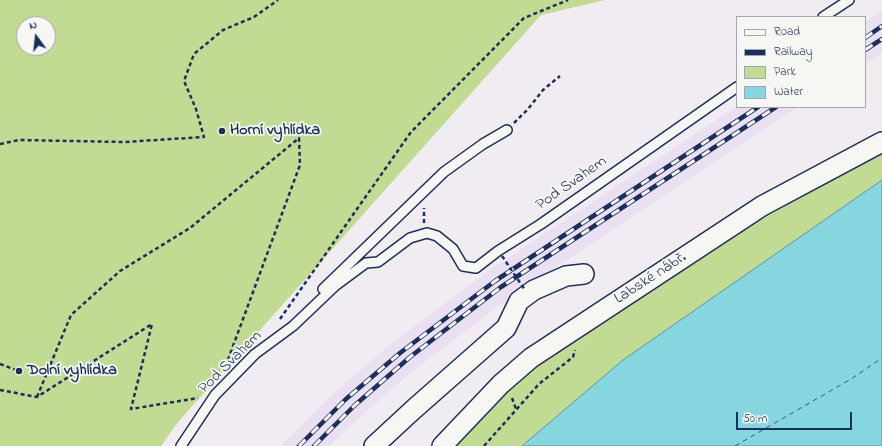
<!DOCTYPE html>
<meta charset="utf-8">
<style>
body{margin:0}
#map{position:relative;width:882px;height:446px;overflow:hidden;background:#f1ecf2;font-family:"Indie Flower",sans-serif}
canvas{display:block}
.legend{position:absolute;left:736px;top:16px;width:130px;height:92px;box-sizing:border-box;background:#f6f6f2;border:1px solid #9ea6b7;margin:0;padding:5px 7px;list-style:none;font-size:12px;color:#1b2f5e}
.legend li{display:flex;align-items:center;gap:8px;height:20px}
.legend b{width:20px;border:1px solid #9ea6b7}
.north{position:absolute;left:16px;top:16px;width:40px;height:40px;box-sizing:border-box;background:#f6f6f2;border:1px solid #9ea6b7;border-radius:50%;rotate:345deg;font-size:11px;font-weight:700;line-height:16px;text-align:center;color:#1b2f5e}
.north::after{content:'';display:block;margin:auto;width:14px;height:18px;background:#1b2f5e;clip-path:polygon(50% 0,100% 100%,50% 72%,0 100%)}
.scale{position:absolute;left:736px;top:412px;width:116px;height:18px;box-sizing:border-box;border:2px solid #1b2f5e;border-top:0;padding-left:5px;font-size:12px;line-height:14px;white-space:nowrap;color:#1b2f5e;-webkit-text-stroke:3px #f6f6f2;paint-order:stroke}
</style>
<div id="map">
<canvas width="882" height="446"></canvas>
<ul class="legend">
<li><b style="height:5px;background:#f6f6f2"></b>Road</li>
<li><b style="height:5px;background:#1b2f5e"></b>Railway</li>
<li><b style="height:11px;background:#c2db92"></b>Park</li>
<li><b style="height:11px;background:#85d6de"></b>Water</li>
</ul>
<div class="north">N</div>
<div class="scale">50 m</div>
</div>
<script>
const ctx = document.querySelector('canvas').getContext('2d');
ctx.lineJoin = 'round';
function paint(path, color) {
  ctx.fillStyle = color;
  ctx.fill(path, 'evenodd');
}
function poly(rows) {
  const path = new Path2D();
  for (const r of rows) {
    path.moveTo(r[0], r[1]);
    for (let i = 2; i < r.length; i += 2) path.lineTo(r[i], r[i + 1]);
  }
  return path;
}
function trace(path, color, width, dash) {
  ctx.strokeStyle = color;
  ctx.lineWidth = width;
  ctx.lineCap = dash ? 'butt' : 'round';
  ctx.setLineDash(dash || []);
  ctx.stroke(path);
}
function label(font, color, halo, rows, align = 'center') {
  ctx.font = font + ' "Indie Flower",sans-serif';
  ctx.lineWidth = 3.5;
  ctx.setLineDash([]);
  ctx.textBaseline = 'middle';
  ctx.strokeStyle = halo;
  ctx.fillStyle = color;
  for (const [text, x, y, turn = 0] of rows) {
    ctx.save();
    ctx.translate(x, y);
    ctx.rotate((+turn || 0) * Math.PI / 180);
    ctx.textAlign = isNaN(turn) ? turn : align;
    if (halo) ctx.strokeText(text, 0, 0);
    ctx.fillText(text, 0, 0);
    ctx.restore();
  }
}
const built = poly([
 [882,11,882,53,865,64,865,22],
 [737,106,737,107,798,107,508,299,414,370,361,416,330,446,281,446,337,390,392,343,488,271]
]);
const green = poly([
 [0,0,605,0,541,15,178,422,161,446,0,446],
 [24,24,48,24,48,48,24,48],
 [882,152,882,180,623,360,522,446,453,446,506,392,545,358,734,235]
]);
const water = poly([
 [882,180,882,446,522,446,623,360,882,180]
]);
const ferry = poly([
 [735,446,851,379,882,358]
]);
const path = poly([
 [514,123,528,109,543,90,560,76],
 [0,144,19,140,124,142,204,137,196,109,184,81,194,54,223,30,254,17,278,0],
 [424,223,424,208],
 [280,319,411,132,524,18,568,0],
 [0,364,19,371],
 [0,390,37,397,152,324,131,409,198,398],
 [37,397,71,315,120,271,190,228,299,138,300,165,226,365],
 [512,398,516,409],
 [484,446,539,384,573,357,575,350]
]);
const service = poly([
 [823,17,849,0],
 [323,289,444,172,483,144,507,130],
 [181,446,215,395,255,354,293,326,335,286,366,263,378,262,410,238,427,233,437,236,453,249,463,266,476,268,498,251,541,224,737,87]
]);
const minor = poly([
 [374,446,414,409,506,328,519,301,534,290,566,276,584,274],
 [442,446,501,384,531,358,762,206,882,142]
]);
const rail = poly([
 [865,38,882,26],
 [865,50,882,39],
 [299,446,346,399,400,353,495,281,758,107],
 [314,446,354,406,410,357,501,287,776,107]
]);
const pathBridge = poly([
 [502,256,525,290]
]);
const markers = [
 [222,131,4,"#1b2f5e"],
 [19,371,4,"#1b2f5e"]
];
const poiNames = [
 ["Horní vyhlídka",230,131],
 ["Dolní vyhlídka",27,371]
];
const streetNames = [
 ["Pod Svahem",572,184,-35],
 ["Labské nábř.",651,279,-33],
 ["Pod Svahem",231,363,-45]
];
paint(built, '#ebe0f2');
paint(green, '#c2db92');
paint(water, '#85d6de');
trace(water, '#5b93ab', 1);
trace(ferry, '#36597e', 1, [5, 4]);
trace(service, '#1b2f5e', 12);
trace(minor, '#1b2f5e', 22);
trace(path, '#1b2f5e', 2.5, [4, 3]);
trace(service, '#f6f6f2', 9);
trace(minor, '#f6f6f2', 19);
trace(rail, '#1b2f5e', 4.5);
trace(rail, '#f6f6f2', 3, [9]);
trace(pathBridge, '#1b2f5e', 2.5, [4, 3]);
for (const [x, y, r, color] of markers) {
  const dot = new Path2D();
  dot.arc(x, y, r, 0, 2 * Math.PI);
  ctx.fillStyle = color;
  ctx.fill(dot);
  trace(dot, '#f6f6f2', 1.5);
}
label('bold 16px', '#1b2f5e', '#f6f6f2', poiNames, 'left');
label('16px', '#1b2f5e', '#f6f6f2', streetNames);
</script>
